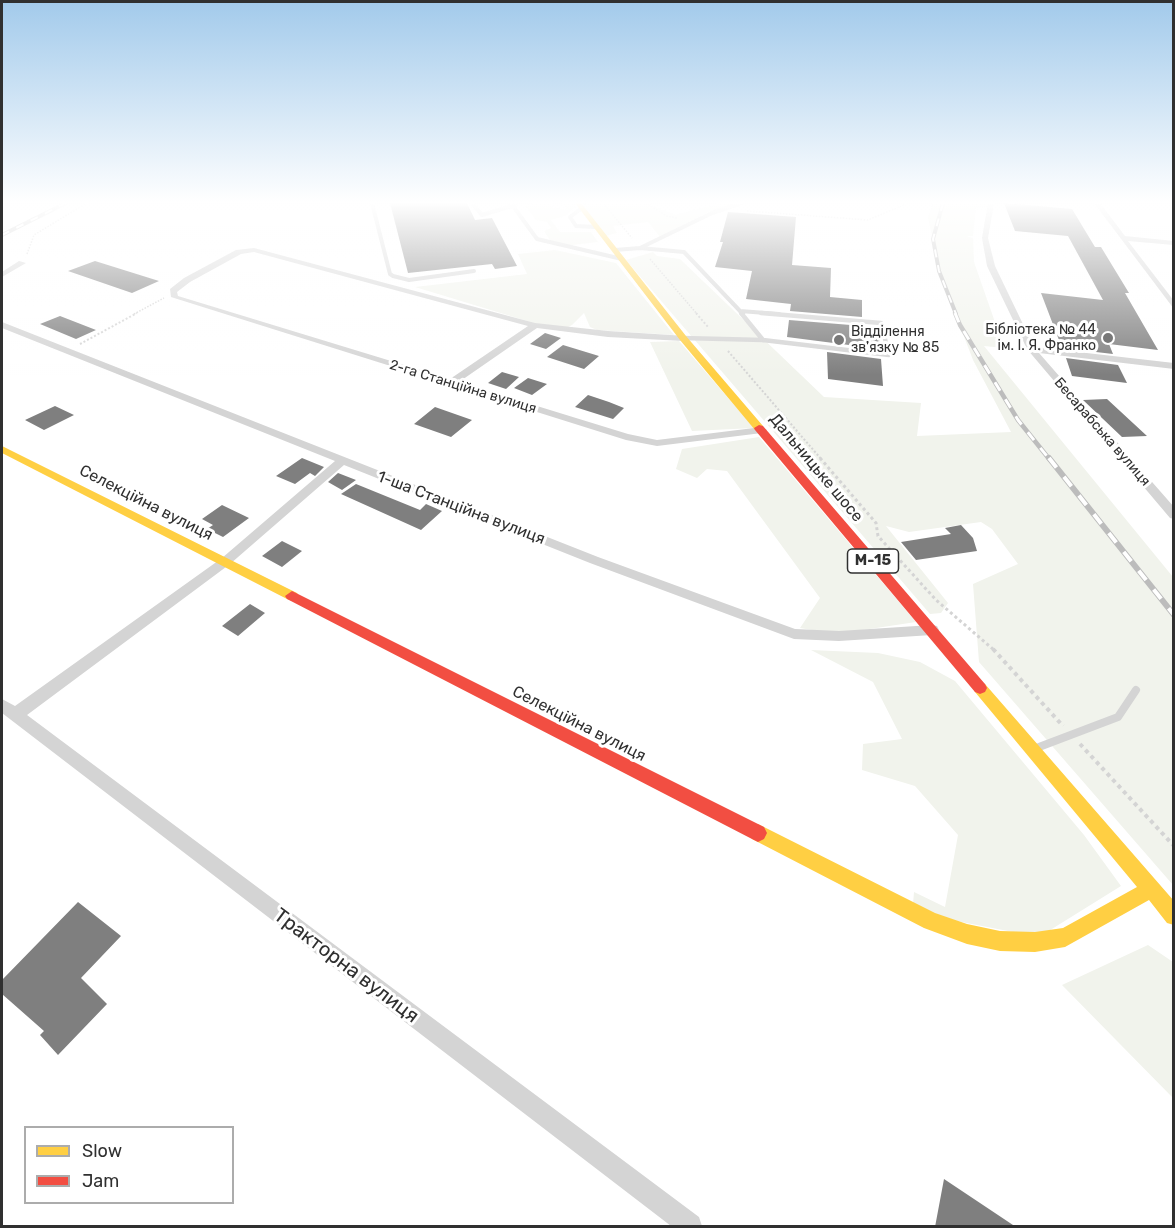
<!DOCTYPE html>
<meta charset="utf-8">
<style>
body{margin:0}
#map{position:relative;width:1175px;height:1228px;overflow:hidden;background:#fff;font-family:Rubik,sans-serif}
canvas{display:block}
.frame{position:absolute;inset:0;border:3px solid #303030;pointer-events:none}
.legend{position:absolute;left:24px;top:1126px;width:210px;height:78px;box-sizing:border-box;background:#fff;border:2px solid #acacac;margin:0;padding:8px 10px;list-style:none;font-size:18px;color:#303030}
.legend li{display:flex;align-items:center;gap:12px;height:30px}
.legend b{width:30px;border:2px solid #acacac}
</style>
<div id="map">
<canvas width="1175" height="1228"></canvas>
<div class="frame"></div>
<ul class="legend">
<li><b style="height:8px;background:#ffcf43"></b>Slow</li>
<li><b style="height:8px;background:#f24e42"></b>Jam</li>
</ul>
</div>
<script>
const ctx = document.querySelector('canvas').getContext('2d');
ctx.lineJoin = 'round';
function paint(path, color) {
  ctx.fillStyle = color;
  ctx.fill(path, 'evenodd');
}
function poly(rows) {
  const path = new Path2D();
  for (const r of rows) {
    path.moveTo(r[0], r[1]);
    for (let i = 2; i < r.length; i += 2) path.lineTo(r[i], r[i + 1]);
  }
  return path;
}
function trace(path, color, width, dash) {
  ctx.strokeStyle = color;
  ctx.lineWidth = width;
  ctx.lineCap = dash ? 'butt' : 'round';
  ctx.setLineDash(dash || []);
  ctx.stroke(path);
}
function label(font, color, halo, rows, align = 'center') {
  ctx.font = font + ' Rubik,sans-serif';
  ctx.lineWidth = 6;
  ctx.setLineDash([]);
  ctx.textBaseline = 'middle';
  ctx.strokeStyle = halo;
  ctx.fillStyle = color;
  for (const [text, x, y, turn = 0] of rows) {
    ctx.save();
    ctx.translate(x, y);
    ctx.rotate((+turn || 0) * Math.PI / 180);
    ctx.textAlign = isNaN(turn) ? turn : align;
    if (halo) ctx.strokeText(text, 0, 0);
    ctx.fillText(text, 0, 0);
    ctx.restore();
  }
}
const green = poly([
 [532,203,551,203,553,207,566,210,567,209,562,203,573,203,576,207,565,216,551,220,560,232,591,232,598,242,564,246,551,242,544,231,551,228,547,222,536,220,525,206],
 [590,203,648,203,675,215,721,203,737,203,706,213,660,237,648,222,613,226,617,233,606,236,582,205],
 [933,203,990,203,988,208,976,207,973,236,966,236,973,238,974,262,1004,348,984,346,1173,577,1173,885,979,662,973,584,1018,564,992,529,981,522,909,532,886,526,948,603,941,613,930,614,626,260,653,252,657,256,680,259,824,397,921,403,917,436,1011,432,973,360,939,271,928,217],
 [555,250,616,263,674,335,597,330,590,327,584,313,572,325,560,331,415,287,527,274,518,254],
 [679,341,754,428,692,431,650,342],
 [759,437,916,622,836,634,800,628,820,598,727,471,707,469,697,478,676,469,682,449],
 [811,650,878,653,920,662,955,681,1084,835,1121,886,1039,937,946,919,913,904,914,892,945,907,958,835,915,786,862,770,863,744,902,739,873,682],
 [1148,945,1173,962,1173,1098,1062,985]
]);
const building = poly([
 [390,203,467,203,475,220,492,218,517,266,495,269,492,264,408,273],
 [1004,203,1072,209,1095,247,1101,247,1129,293,1125,293,1158,350,1109,344,1113,354,1062,348,1041,293,1103,300,1068,236,1015,231],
 [728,212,796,217,792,265,831,268,830,297,862,300,862,317,790,311,791,304,746,299,752,271,715,267,723,242,720,242],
 [95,261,159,281,132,293,68,271],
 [60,316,96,330,76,339,40,324],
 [789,320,863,326,863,332,879,334,880,349,787,337],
 [545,333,561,338,546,349,530,344],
 [563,345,599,356,584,369,547,357],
 [827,352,881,359,883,386,828,379],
 [1066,358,1118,365,1127,383,1072,376],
 [502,372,519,377,506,389,488,383],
 [528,378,547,384,532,395,514,388],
 [588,395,609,402,624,408,613,419,575,407],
 [1107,399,1147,436,1122,437,1083,400],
 [55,406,74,415,44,430,25,420],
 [435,407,472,420,451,437,414,424],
 [302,458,324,467,315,476,310,473,295,484,276,476],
 [338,473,356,480,342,490,328,482],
 [356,484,420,510,426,504,442,511,421,530,341,494],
 [222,505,249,518,223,537,207,529,213,525,202,519],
 [961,525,973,538,977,551,916,560,901,542,951,534,945,528],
 [282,541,302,551,282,567,262,556],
 [250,604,265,613,238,636,222,626],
 [78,902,121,936,81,978,107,1004,58,1055,40,1035,44,1031,2,994,2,980],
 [944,1179,1016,1227,935,1227]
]);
const pathFar3 = poly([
 [603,203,632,238],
 [646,203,667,216,677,218],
 [747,211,868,220,908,203],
 [27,254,34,235,87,203],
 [650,259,697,314],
 [134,314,164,298]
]);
const pathFar2 = poly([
 [696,313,708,327],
 [80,344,137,313],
 [728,351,822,460]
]);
const pathFar1 = poly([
 [820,458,876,523,878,536,936,600,994,650]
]);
const path = poly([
 [993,649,1063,726],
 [1080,744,1174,846]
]);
const laneFar2 = poly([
 [372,203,390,274,393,276,409,280,474,271],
 [472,203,482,215,515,205],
 [513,206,537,239,622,259],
 [582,208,570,217,576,226,597,227],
 [640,248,712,213,741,203],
 [615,250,640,248,684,252,740,311,779,314],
 [740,311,743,314]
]);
const laneFar1 = poly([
 [741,313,763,340],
 [683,338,763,340,889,355,881,323,761,313]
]);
const lane = poly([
 [1039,747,1118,717,1136,690]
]);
const street = poly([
 [988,203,994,203,988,238,995,266,1034,347,1174,363,1174,369,1039,353,1174,507,1174,519,1170,518,1027,349,987,266,982,238,988,203],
 [1094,203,1100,203,1125,236,1174,241,1174,245,1128,241,1174,301,1174,309,1094,203],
 [254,248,535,323,608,331,686,336,687,338,683,341,608,337,537,328,459,382,628,434,657,440,762,427,767,430,762,433,657,446,626,440,171,297,170,289,184,278,236,250,254,248],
 [254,252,528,326,450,379,178,296,177,292,190,282,241,254,254,252],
 [19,261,26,263,2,277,2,272,19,261],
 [2,322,598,557,795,629,839,631,932,625,937,626,939,630,937,634,932,635,839,641,794,639,590,563,344,465,230,564,27,715,699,1217,702,1226,671,1226,2,713,2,699,15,706,222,558,335,461,2,328,2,322]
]);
const slow = poly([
 [575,203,581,203,686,336,763,426,763,430,755,430,680,340,575,203],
 [2,446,297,593,299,596,292,601,287,599,2,453,2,446],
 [980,682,985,684,1174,901,1174,925,1167,923,1149,900,1065,947,1035,952,1000,951,967,944,924,928,752,839,749,833,752,827,758,824,935,913,967,924,1000,931,1035,932,1063,928,1137,887,975,692,973,688,975,684,980,682]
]);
const jam = poly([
 [759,425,763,426,985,684,987,688,985,692,980,694,975,692,755,430,754,428,759,425],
 [292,591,764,827,767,833,764,839,758,842,752,839,287,599,285,596,292,591]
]);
const railFar2 = poly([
 [943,203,933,239,939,271,956,314],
 [2,235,66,203]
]);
const railFar1 = poly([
 [955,313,960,325,1018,420,1050,460]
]);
const rail = poly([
 [1049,458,1174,615]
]);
const markers = [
 [1108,338,6,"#787878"],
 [839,340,6,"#787878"]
];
const farPoinames = [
 ["Бібліотека № 44",1096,330],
 ["ім. І. Я. Франко",1096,346],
 ["Відділення",851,332,"left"],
 ["зв'язку № 85",851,348,"left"]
];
const farStreetnames = [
 ["2-га Станційна вулиця",463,387,17],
 ["Бесарабська вулиця",1102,432,49]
];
const shields = [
 [873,561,51]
];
const shieldNames = [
 ["М-15",873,561]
];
const streetNames = [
 ["Дальницьке шосе",816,468,50],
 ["Селекційна вулиця",146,503,27],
 ["1-ша Станційна вулиця",461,508,21],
 ["Селекційна вулиця",579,724,27]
];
const nearStreetnames = [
 ["Тракторна вулиця",346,966,37]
];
paint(green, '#f1f3ec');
paint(building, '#7f7f7f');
trace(pathFar3, '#d4d4d4', 1.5, [1.5, 1.5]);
trace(pathFar2, '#d4d4d4', 2, [2, 2]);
trace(pathFar1, '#d4d4d4', 3, [3, 3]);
trace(path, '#d4d4d4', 4, [4, 4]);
trace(laneFar2, '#d4d4d4', 4);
trace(laneFar1, '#d4d4d4', 4.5);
trace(lane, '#d4d4d4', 8);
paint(street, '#d4d4d4');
paint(slow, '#ffcf43');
paint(jam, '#f24e42');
trace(railFar2, '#bcbcbc', 4);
trace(railFar1, '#bcbcbc', 4.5);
trace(rail, '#bcbcbc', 6);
trace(railFar2, '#fff', 2, [8]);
trace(railFar1, '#fff', 3, [10]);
trace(rail, '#fff', 4, [12]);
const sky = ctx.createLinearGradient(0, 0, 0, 375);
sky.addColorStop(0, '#a2caeb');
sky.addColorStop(0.54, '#fff');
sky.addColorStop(1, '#ffffff00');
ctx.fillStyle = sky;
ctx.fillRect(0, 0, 1175, 375);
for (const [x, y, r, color] of markers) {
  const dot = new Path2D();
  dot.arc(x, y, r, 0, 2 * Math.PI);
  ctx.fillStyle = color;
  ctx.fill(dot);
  trace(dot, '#fff', 2);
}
label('14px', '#303030', '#fff', farPoinames, 'right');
label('14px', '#303030', '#fff', farStreetnames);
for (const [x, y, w] of shields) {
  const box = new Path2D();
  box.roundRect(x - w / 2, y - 12, w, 24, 4.5);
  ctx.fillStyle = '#fff';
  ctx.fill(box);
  trace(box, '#303030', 1.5);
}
label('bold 15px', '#303030', null, shieldNames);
label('16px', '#303030', '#fff', streetNames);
label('20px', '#303030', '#fff', nearStreetnames);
</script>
